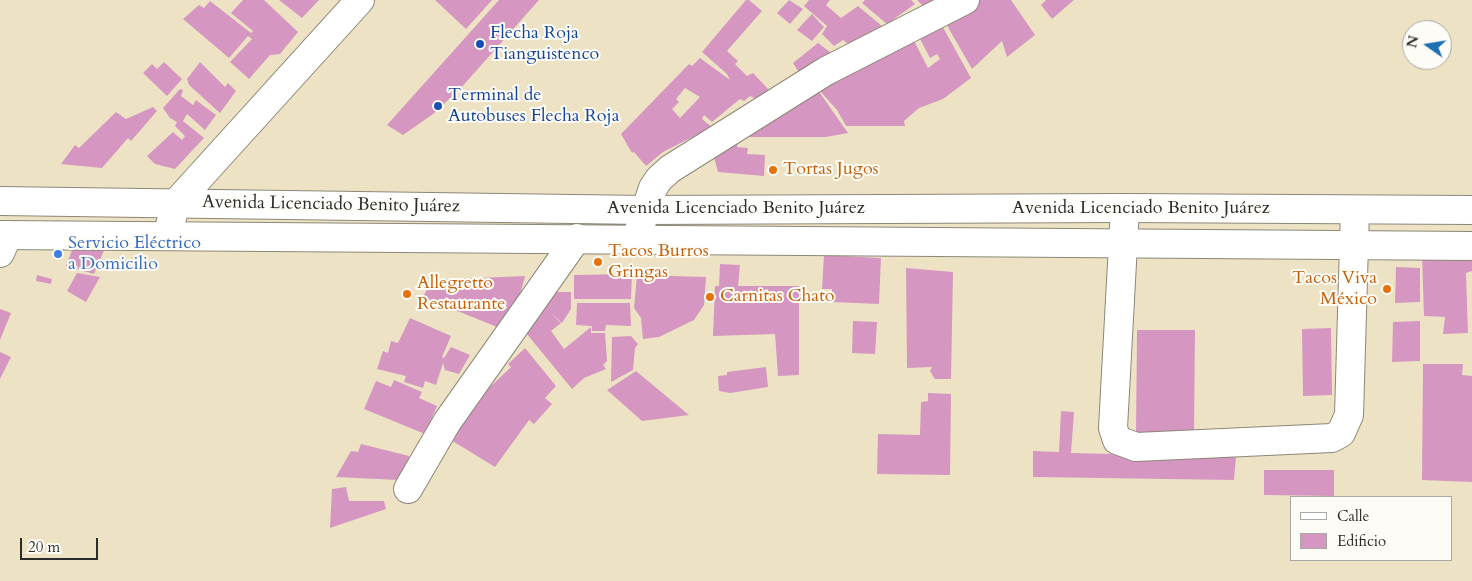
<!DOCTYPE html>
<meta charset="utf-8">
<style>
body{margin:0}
#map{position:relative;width:1472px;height:581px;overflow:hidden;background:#ede3c4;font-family:Cardo,serif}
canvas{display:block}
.legend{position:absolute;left:1290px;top:496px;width:162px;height:65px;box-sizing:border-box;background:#fdfcf7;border:1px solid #a9a8a5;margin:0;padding:6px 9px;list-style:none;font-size:15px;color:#2b2b2b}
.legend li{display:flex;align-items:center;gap:10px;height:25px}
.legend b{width:25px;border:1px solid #a9a8a5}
.north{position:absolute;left:1402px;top:20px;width:50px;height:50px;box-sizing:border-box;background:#fdfcf7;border:1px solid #a9a8a5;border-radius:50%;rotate:283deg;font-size:14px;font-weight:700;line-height:20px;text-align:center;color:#2b2b2b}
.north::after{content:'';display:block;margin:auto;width:18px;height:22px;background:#1f6fb2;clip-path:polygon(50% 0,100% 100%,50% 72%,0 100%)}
.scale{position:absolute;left:20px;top:538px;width:78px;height:22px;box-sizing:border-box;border:2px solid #2b2b2b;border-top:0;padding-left:6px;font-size:15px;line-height:18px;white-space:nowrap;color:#2b2b2b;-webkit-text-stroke:4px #fdfcf7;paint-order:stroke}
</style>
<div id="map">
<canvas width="1472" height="581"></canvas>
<ul class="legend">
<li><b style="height:6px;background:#fff"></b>Calle</li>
<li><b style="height:14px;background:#d597c1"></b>Edificio</li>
</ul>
<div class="north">N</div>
<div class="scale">20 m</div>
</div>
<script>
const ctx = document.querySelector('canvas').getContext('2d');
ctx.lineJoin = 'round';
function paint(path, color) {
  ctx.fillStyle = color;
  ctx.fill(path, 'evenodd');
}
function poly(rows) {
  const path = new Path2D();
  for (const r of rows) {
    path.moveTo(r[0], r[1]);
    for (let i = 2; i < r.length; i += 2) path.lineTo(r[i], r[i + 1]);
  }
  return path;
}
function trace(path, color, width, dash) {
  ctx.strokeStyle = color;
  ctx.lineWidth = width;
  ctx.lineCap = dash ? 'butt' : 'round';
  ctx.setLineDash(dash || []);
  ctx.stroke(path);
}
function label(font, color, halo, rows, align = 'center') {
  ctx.font = font + ' Cardo,serif';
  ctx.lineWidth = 4;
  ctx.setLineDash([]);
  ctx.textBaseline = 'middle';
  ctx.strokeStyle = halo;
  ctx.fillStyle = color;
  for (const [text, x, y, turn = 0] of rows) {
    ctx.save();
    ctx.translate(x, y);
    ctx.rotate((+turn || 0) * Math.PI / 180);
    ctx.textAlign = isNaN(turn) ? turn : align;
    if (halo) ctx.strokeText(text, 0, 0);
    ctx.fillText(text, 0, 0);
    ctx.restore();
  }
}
const building = poly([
 [243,0,264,0,298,32,280,54,270,55,249,79,230,62,252,39,248,36,229,58,183,19,199,5,204,8,210,1,251,33,253,31,231,13],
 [279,0,319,0,302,18],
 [435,0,492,0,466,29],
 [499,0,539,0,460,89,433,114,403,135,387,125],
 [746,0,749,0,762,11,727,51,738,61,735,64,747,76,753,73,770,91,758,100,750,96,744,101,740,99,712,122,704,115,702,119,712,127,663,152,646,166,634,152,632,153,621,134,689,64,692,66,700,58,730,80,727,74,702,52],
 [685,88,700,97,680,118,672,109,679,102,676,99],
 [789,0,803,9,790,24,777,13],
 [809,0,830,0,826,5,841,18,858,6,882,26,849,45,843,40,834,46,822,34,827,26,804,6],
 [865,0,911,0,915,4,887,24,862,3],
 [917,0,934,0,924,7],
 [972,0,1011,0,1035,35,1007,57,1002,41,972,69,941,15],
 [1046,0,1074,0,1052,19,1041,5],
 [812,14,824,27,812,41,797,30],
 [940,22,971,78,943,99,919,108,904,121,905,126,846,126,837,110,813,83,911,35,928,68,940,59,937,54,930,58,917,33],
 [818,43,834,55,800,74,793,63],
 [164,62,182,79,167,96,143,73,152,64,157,69],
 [200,62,225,87,228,83,236,91,220,113,189,85,187,79],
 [813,83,848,133,826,137,745,137],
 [180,89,183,90,181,96,193,105,196,100,216,115,205,130,187,114,183,121,204,138,175,169,155,164,147,156,173,132,182,140,185,136,175,126,177,122,170,118,163,108],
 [153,107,157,111,131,141,128,138,102,168,61,164,75,145,79,148,116,112,126,119],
 [739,131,737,147,748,148,747,154,765,155,764,176,718,172,711,146],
 [74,245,105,248,94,274,66,266],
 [1422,254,1472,260,1472,271,1466,273,1468,333,1443,334,1445,317,1424,316],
 [824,255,881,258,879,304,832,302,832,289,822,289],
 [720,264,740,265,738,286,799,286,799,375,778,376,775,334,713,336,715,286,719,286],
 [1396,267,1420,268,1420,302,1395,303],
 [906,268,953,272,951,379,935,379,930,371,932,367,907,368],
 [77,273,100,277,86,302,67,291],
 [632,274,631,299,574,299,574,275],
 [37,275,52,279,51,284,36,281],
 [637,275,706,277,704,305,694,320,659,337,643,339,641,318,634,308],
 [525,276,520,295,497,327,423,297,432,280],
 [552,292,571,292,571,309,562,323,551,313,561,323,551,331,564,349,591,327,591,333,605,333,607,361,603,365,606,369,584,378,572,389,522,328],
 [577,303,630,303,631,326,606,325,605,331,592,331,592,326,576,325],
 [0,309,11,313,0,340],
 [410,318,451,336,442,357,444,358,451,347,470,355,459,374,445,370,443,363,436,385,425,381,423,388,404,382,406,376,377,369,383,351,388,353,391,341,398,343],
 [853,321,877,322,875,354,852,353],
 [1420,321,1420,361,1392,362,1393,322],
 [1331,328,1332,395,1303,396,1302,329],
 [1137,330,1195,330,1194,434,1136,434],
 [631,336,638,344,635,348,633,370,611,382,612,337],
 [525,348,556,386,545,398,552,404,534,424,529,420,495,467,451,440,486,383,491,386,511,367,508,364],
 [0,352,11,357,0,379],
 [1423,364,1463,364,1462,375,1472,376,1472,482,1422,480],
 [766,367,768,387,730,393,719,391,718,376,727,375,727,372],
 [636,371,689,415,642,421,607,390],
 [394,380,422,392,419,398,437,406,425,434,364,409,376,381,391,387],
 [928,393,951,394,950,475,877,474,878,434,920,435,921,402,928,401],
 [1061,411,1074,412,1071,453,1236,457,1234,480,1033,477,1033,451,1059,452],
 [361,444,409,456,407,474,398,480,336,477,351,451,358,452],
 [1264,470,1334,470,1334,496,1264,495],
 [346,487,349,501,384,501,386,509,330,528,332,489]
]);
const minor = poly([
 [1125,208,1113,428,1117,440,1136,447,1332,438,1341,433,1349,415,1355,210],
 [167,236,176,203,360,0],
 [636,239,653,188,659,179,670,169,826,71,965,0],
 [0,253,8,235],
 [408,489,447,422,577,238]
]);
const major = poly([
 [0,201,645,210,1125,208,1472,210],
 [0,235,1472,246]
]);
const markers = [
 [480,44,5,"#1a4fb4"],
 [438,106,5,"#1a4fb4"],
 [773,170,5,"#e8710a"],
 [58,254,5,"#3f7fe0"],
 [598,262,5,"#e8710a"],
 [1387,289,5,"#e8710a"],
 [407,294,5,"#e8710a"],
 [710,297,5,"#e8710a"]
];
const transitNames = [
 ["Flecha Roja",490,34],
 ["Tianguistenco",490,55],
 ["Terminal de",448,96],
 ["Autobuses Flecha Roja",448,117]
];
const foodNames = [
 ["Tortas Jugos",783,170],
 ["Tacos Burros",608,252],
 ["Gringas",608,273],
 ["Tacos Viva",1377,279,"right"],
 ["México",1377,300,"right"],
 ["Allegretto",417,284],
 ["Restaurante",417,305],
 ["Carnitas Chato",720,297]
];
const streetNames = [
 ["Avenida Licenciado Benito Juárez",331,205,1],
 ["Avenida Licenciado Benito Juárez",736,209],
 ["Avenida Licenciado Benito Juárez",1141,209]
];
const shopNames = [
 ["Servicio Eléctrico",68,244],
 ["a Domicilio",68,265]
];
paint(building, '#d597c1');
trace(minor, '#8c8778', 30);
trace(major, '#8c8778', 30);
trace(minor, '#fff', 28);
trace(major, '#fff', 28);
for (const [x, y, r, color] of markers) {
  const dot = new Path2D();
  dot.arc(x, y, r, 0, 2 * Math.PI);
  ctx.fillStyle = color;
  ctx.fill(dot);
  trace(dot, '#fdfcf7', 2);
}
label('18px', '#164399', '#fdfcf7', transitNames, 'left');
label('18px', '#c56008', '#fdfcf7', foodNames, 'left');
label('18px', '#2b2b2b', '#fdfcf7', streetNames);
label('18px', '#366cbe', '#fdfcf7', shopNames, 'left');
</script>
